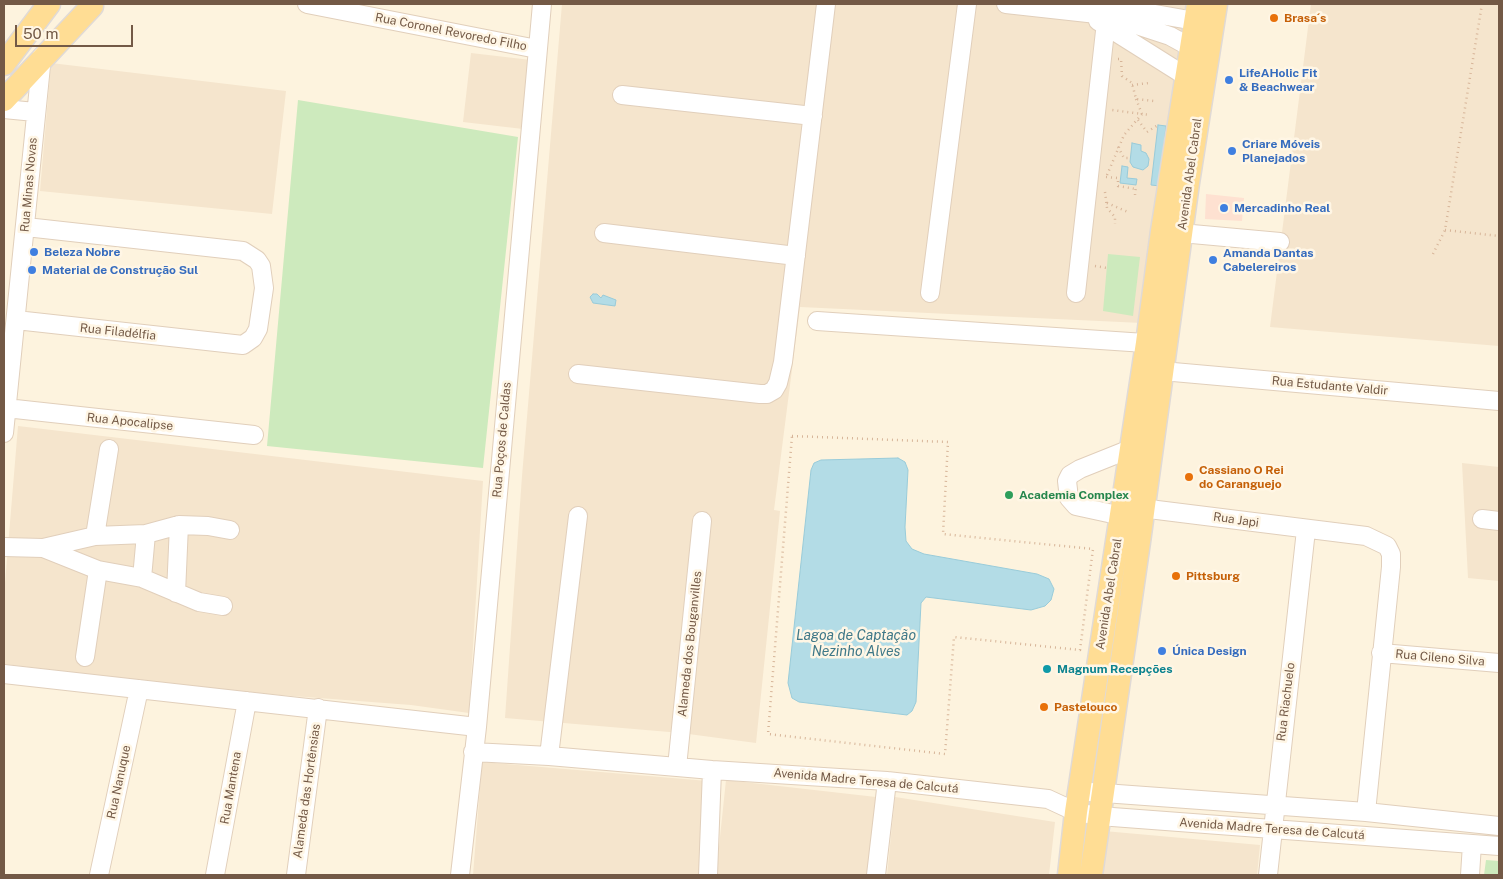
<!DOCTYPE html>
<meta charset="utf-8">
<style>
body{margin:0}
#map{position:relative;width:1503px;height:879px;overflow:hidden;background:#fdf3de;font-family:"Public Sans",sans-serif}
canvas{display:block}
.frame{position:absolute;inset:0;border:5px solid #735946;pointer-events:none}
.scale{position:absolute;left:15px;top:25px;width:118px;height:22px;box-sizing:border-box;border:2px solid #735946;border-top:0;padding-left:6px;font-size:15px;line-height:18px;white-space:nowrap;color:#735946;-webkit-text-stroke:4px #fff6e5;paint-order:stroke}
</style>
<div id="map">
<canvas width="1503" height="879"></canvas>
<div class="frame"></div>
<div class="scale">50 m</div>
</div>
<script>
const ctx = document.querySelector('canvas').getContext('2d');
ctx.lineJoin = 'round';
function paint(path, color) {
  ctx.fillStyle = color;
  ctx.fill(path, 'evenodd');
}
function poly(rows) {
  const path = new Path2D();
  for (const r of rows) {
    path.moveTo(r[0], r[1]);
    for (let i = 2; i < r.length; i += 2) path.lineTo(r[i], r[i + 1]);
  }
  return path;
}
function trace(path, color, width, dash) {
  ctx.strokeStyle = color;
  ctx.lineWidth = width;
  ctx.lineCap = dash ? 'butt' : 'round';
  ctx.setLineDash(dash || []);
  ctx.stroke(path);
}
function label(font, color, halo, rows, align = 'center') {
  ctx.font = font + ' "Public Sans",sans-serif';
  ctx.lineWidth = 5;
  ctx.setLineDash([]);
  ctx.textBaseline = 'middle';
  ctx.strokeStyle = halo;
  ctx.fillStyle = color;
  for (const [text, x, y, turn = 0] of rows) {
    ctx.save();
    ctx.translate(x, y);
    ctx.rotate((+turn || 0) * Math.PI / 180);
    ctx.textAlign = isNaN(turn) ? turn : align;
    if (halo) ctx.strokeText(text, 0, 0);
    ctx.fillText(text, 0, 0);
    ctx.restore();
  }
}
const residential = poly([
 [562,4,1192,4,1142,323,800,307,774,510,780,511,756,743,681,733,505,718,522,476],
 [1311,4,1499,4,1499,346,1270,327],
 [471,53,531,60,523,129,463,122],
 [51,63,286,91,272,214,40,191],
 [18,426,483,481,469,713,411,705,227,691,4,664,4,595],
 [1462,463,1499,467,1499,581,1468,578],
 [482,762,708,781,700,875,473,875],
 [726,780,876,797,868,875,716,875],
 [895,797,1055,822,1049,875,887,875],
 [1104,831,1260,845,1257,875,1101,875]
]);
const commercial = poly([
 [1206,194,1244,198,1242,221,1205,219]
]);
const green = poly([
 [298,100,518,137,483,468,267,446],
 [1108,254,1140,257,1133,316,1103,311],
 [1486,860,1499,861,1499,875,1484,875]
]);
const water = poly([
 [1158,125,1166,126,1160,186,1151,185,1158,125],
 [1132,143,1141,145,1141,151,1146,153,1149,159,1148,166,1143,170,1133,167,1130,162,1132,143],
 [1122,166,1128,167,1127,178,1137,179,1136,185,1120,183,1122,166],
 [593,294,597,294,601,298,603,295,616,300,615,306,593,303,590,297,593,294],
 [898,458,905,462,908,470,905,527,906,541,912,549,924,554,1037,574,1049,579,1054,589,1051,600,1045,606,1031,610,926,597,921,603,916,702,912,711,907,715,799,702,792,698,788,683,811,470,814,463,821,460,898,458]
]);
const path = poly([
 [1118,59,1121,59,1122,76,1132,83,1136,99,1154,101],
 [1132,85,1149,83],
 [1136,99,1142,114,1150,115],
 [1138,120,1147,132,1158,125],
 [1118,147,1124,158,1130,158],
 [1107,175,1124,135,1142,114,1112,110],
 [1106,177,1118,178,1118,186,1136,189],
 [1105,192,1107,208,1115,217,1115,224],
 [1135,195,1136,185],
 [1107,203,1128,212],
 [1445,230,1499,236],
 [1433,254,1445,230,1482,4],
 [1095,266,1107,268],
 [792,436,948,442,943,534,1093,549,1080,650,954,637,945,754,768,734,792,436]
]);
const minor = poly([
 [307,4,537,49],
 [1006,4,1106,15,1170,36,1192,48],
 [1115,7,1195,21],
 [1098,21,1187,77],
 [622,95,813,116],
 [4,109,35,112],
 [1170,232,1280,242],
 [604,233,796,256],
 [930,293,967,4],
 [1076,293,1108,4],
 [16,320,243,345,253,338,258,329,264,288,261,266,257,260,243,251,26,227],
 [817,321,1160,344],
 [1162,371,1499,401],
 [578,374,760,394,767,394,774,390,778,383,783,362,826,4],
 [6,408,254,435],
 [4,433,42,56],
 [109,449,95,536,146,534,179,525],
 [1133,507,1366,536,1387,546,1391,554,1391,567,1366,812],
 [1122,516,1076,506,1069,498,1067,481,1070,475,1080,469,1130,449],
 [1482,519,1499,521],
 [4,547,43,548,98,570,142,578,199,602,223,606],
 [43,548,95,536],
 [142,578,146,534],
 [176,593,179,525,208,526,230,530],
 [1381,653,1499,663],
 [85,657,98,570],
 [4,674,477,727],
 [473,752,549,756,712,770,887,781,1048,799,1076,812,1099,816,1499,846],
 [549,756,578,516],
 [677,767,702,521],
 [1090,792,1366,812,1499,826],
 [99,875,139,689],
 [215,875,247,701],
 [296,875,318,708],
 [460,875,477,727,542,4],
 [708,875,712,770],
 [876,875,887,781],
 [1268,875,1306,530],
 [1470,875,1472,844]
]);
const major = poly([
 [4,64,49,4],
 [4,100,92,6],
 [1069,875,1076,812,1147,343,1162,231,1198,4],
 [1091,875,1139,542,1188,183,1216,4]
]);
const markers = [
 [1274,18,5,"#e8710a"],
 [1229,80,5,"#3f7fe0"],
 [1232,151,5,"#3f7fe0"],
 [1224,208,5,"#3f7fe0"],
 [34,252,5,"#3f7fe0"],
 [1213,260,5,"#3f7fe0"],
 [32,270,5,"#3f7fe0"],
 [1189,477,5,"#e8710a"],
 [1009,495,5,"#2e9e5b"],
 [1176,576,5,"#e8710a"],
 [1162,651,5,"#3f7fe0"],
 [1047,669,5,"#0f9aa8"],
 [1044,707,5,"#e8710a"]
];
const foodNames = [
 ["Brasa´s",1284,18],
 ["Cassiano O Rei",1199,470],
 ["do Caranguejo",1199,484],
 ["Pittsburg",1186,576],
 ["Pastelouco",1054,707]
];
const streetNames = [
 ["Rua Coronel Revoredo Filho",451,32,11],
 ["Avenida Abel Cabral",1190,174,-82],
 ["Rua Minas Novas",29,185,-85],
 ["Rua Filadélfia",118,332,6],
 ["Rua Estudante Valdir",1330,386,5],
 ["Rua Apocalipse",130,422,6],
 ["Rua Poços de Caldas",502,440,-85],
 ["Rua Japi",1236,520,8],
 ["Avenida Abel Cabral",1109,594,-81],
 ["Alameda dos Bouganvilles",690,644,-84],
 ["Rua Cileno Silva",1440,658,5],
 ["Rua Riachuelo",1286,702,-83],
 ["Avenida Madre Teresa de Calcutá",866,781,5],
 ["Rua Nanuque",119,782,-78],
 ["Rua Mantena",231,788,-80],
 ["Alameda das Hortênsias",307,791,-82],
 ["Avenida Madre Teresa de Calcutá",1272,829,4]
];
const shopNames = [
 ["LifeAHolic Fit",1239,73],
 ["& Beachwear",1239,87],
 ["Criare Móveis",1242,144],
 ["Planejados",1242,158],
 ["Mercadinho Real",1234,208],
 ["Beleza Nobre",44,252],
 ["Amanda Dantas",1223,253],
 ["Cabelereiros",1223,267],
 ["Material de Construção Sul",42,270],
 ["Única Design",1172,651]
];
const leisureNames = [
 ["Academia Complex",1019,495]
];
const cultureNames = [
 ["Magnum Recepções",1057,669]
];
const waterNames = [
 ["Lagoa de Captação",856,636],
 ["Nezinho Alves",856,652]
];
paint(residential, '#f5e5cd');
paint(commercial, '#fee1d1');
paint(green, '#cdeabd');
paint(water, '#b3dce6');
trace(water, '#99cbd9', 1);
trace(minor, '#e1cfbb', 20);
trace(major, '#e0dad6', 25);
trace(path, '#d7b599', 2.5, [1, 4]);
trace(minor, '#fff', 18);
trace(major, '#ffdd94', 22);
for (const [x, y, r, color] of markers) {
  const dot = new Path2D();
  dot.arc(x, y, r, 0, 2 * Math.PI);
  ctx.fillStyle = color;
  ctx.fill(dot);
  trace(dot, '#fff6e5', 2);
}
label('bold 12px', '#c56008', '#fff6e5', foodNames, 'left');
label('12px', '#735946', '#fff6e5', streetNames);
label('bold 12px', '#366cbe', '#fff6e5', shopNames, 'left');
label('bold 12px', '#27864d', '#fff6e5', leisureNames, 'left');
label('bold 12px', '#0d838f', '#fff6e5', cultureNames, 'left');
label('italic 14px', '#3f7888', '#fff6e5', waterNames);
</script>
